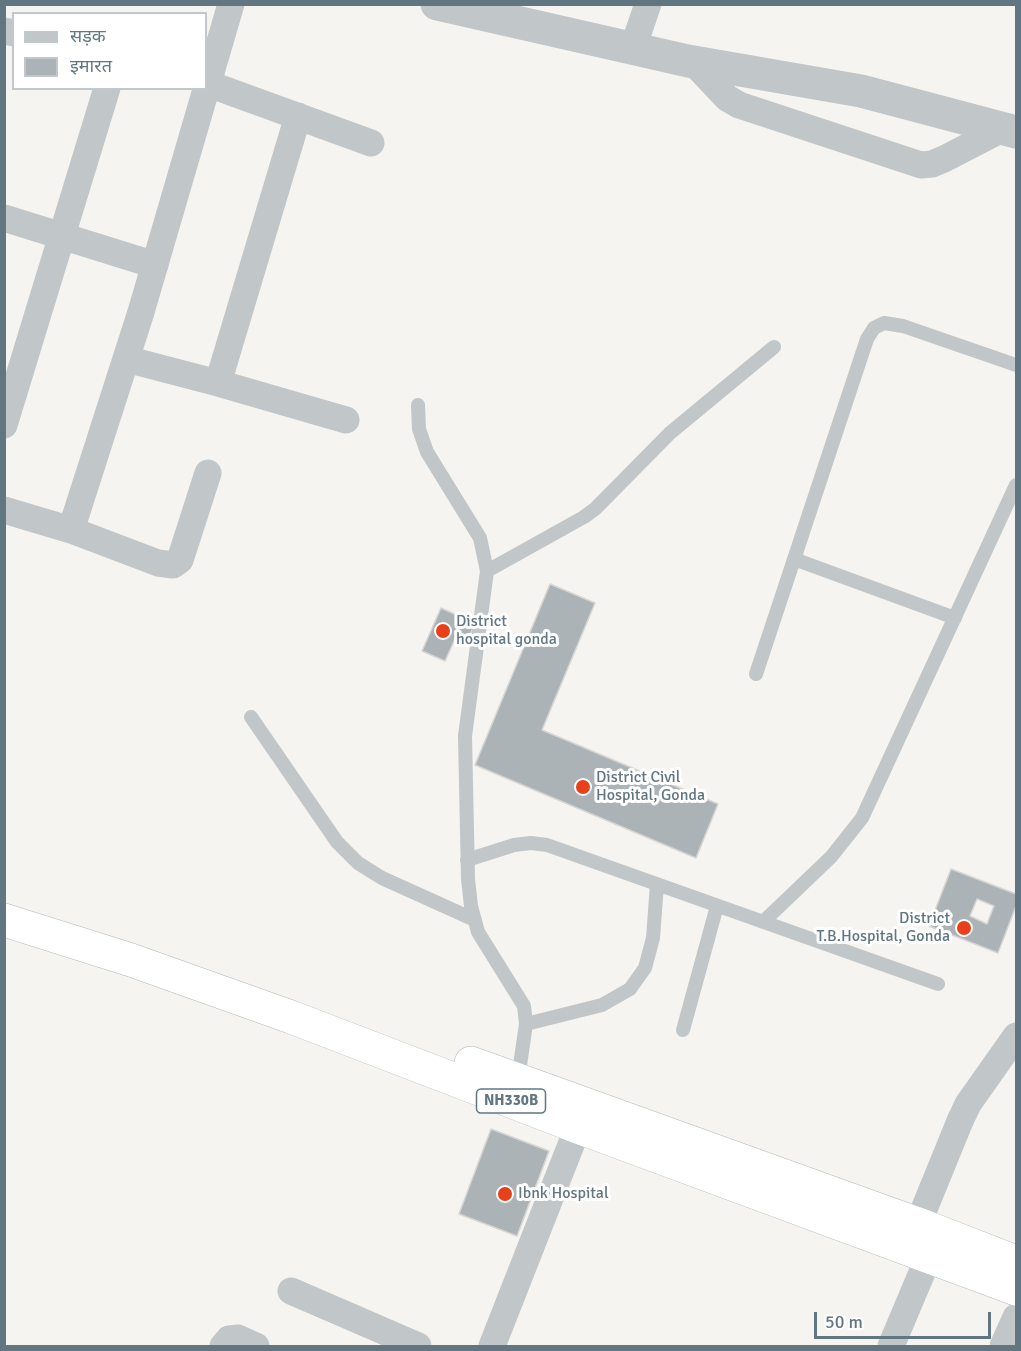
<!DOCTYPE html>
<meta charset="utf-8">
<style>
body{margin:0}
#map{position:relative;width:1021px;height:1351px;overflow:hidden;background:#f5f4f0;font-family:Signika,"Noto Sans Devanagari",sans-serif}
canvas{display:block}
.frame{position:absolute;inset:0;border:6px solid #627682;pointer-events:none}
.legend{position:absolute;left:12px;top:12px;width:195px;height:78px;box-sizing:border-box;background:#fff;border:2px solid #c0c8cd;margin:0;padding:8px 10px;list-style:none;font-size:18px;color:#627682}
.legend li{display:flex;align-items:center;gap:12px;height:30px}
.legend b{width:30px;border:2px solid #c0c8cd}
.scale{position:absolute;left:814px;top:1312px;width:177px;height:27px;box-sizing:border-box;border:3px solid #627682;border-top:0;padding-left:8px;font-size:18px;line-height:21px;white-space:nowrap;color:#627682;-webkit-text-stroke:4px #fff;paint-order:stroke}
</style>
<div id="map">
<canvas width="1021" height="1351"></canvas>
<div class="frame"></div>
<ul class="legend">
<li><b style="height:8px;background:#c1c6c8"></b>सड़क</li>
<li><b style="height:16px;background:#abb3b7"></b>इमारत</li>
</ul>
<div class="scale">50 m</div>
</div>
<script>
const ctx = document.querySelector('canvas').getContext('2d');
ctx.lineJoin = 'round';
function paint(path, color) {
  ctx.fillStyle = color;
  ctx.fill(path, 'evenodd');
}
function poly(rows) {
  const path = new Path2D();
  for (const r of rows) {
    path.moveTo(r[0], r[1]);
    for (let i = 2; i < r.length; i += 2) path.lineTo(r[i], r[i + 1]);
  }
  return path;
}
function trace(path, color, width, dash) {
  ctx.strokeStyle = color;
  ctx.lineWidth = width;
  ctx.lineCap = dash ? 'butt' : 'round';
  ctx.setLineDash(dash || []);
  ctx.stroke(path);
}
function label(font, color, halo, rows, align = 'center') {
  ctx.font = font + ' Signika,sans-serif';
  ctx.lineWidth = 6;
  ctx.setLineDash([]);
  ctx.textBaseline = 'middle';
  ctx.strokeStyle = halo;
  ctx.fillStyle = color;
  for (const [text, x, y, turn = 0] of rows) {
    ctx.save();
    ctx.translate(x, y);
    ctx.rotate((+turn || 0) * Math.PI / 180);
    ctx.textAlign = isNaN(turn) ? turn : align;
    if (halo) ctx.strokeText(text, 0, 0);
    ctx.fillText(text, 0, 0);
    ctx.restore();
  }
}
const building = poly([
 [550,584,595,603,542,730,718,804,696,858,475,765,550,584],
 [441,608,475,623,466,644,455,639,445,661,422,651,441,608],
 [951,869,1016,894,1016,906,998,953,929,926,951,869],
 [977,899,994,906,987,924,970,916,977,899],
 [491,1129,549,1151,517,1236,459,1214,491,1129]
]);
const service = poly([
 [418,405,419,429,427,452,480,538,487,571,465,736,468,879,471,906,478,932,524,1006,526,1024,518,1079],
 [794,559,955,618],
 [487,571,584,517,595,509,670,433,774,347],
 [756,674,867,339,874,328,884,323,903,326,1016,365],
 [251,717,337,842,358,863,382,878,475,920],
 [467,860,514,845,531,843,547,845,938,984],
 [763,922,831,857,862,818,1016,485],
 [526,1024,602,1005,630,989,645,968,653,938,657,884],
 [683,1030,717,906]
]);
const minor = poly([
 [4,31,14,33],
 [633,48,648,4],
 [694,63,727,98,739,105,921,165,932,164,944,159,1004,128],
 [206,83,371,143],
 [4,218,155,265],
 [126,359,218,383,298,116],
 [218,383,346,420],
 [4,425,107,88],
 [4,510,71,530,158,563,173,565,180,560,208,473],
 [71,530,141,312,231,4],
 [918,1224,960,1121,968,1104,1016,1036],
 [291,1291,418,1346],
 [223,1346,229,1339,238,1338,256,1346],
 [492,1346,578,1127],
 [891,1346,929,1256],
 [1003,1346,1016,1317]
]);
const tertiary = poly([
 [437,4,688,61,861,91,1016,132]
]);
const trunk = poly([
 [4,920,131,960,291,1017,578,1127,1016,1289],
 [471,1063,918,1224,1016,1262]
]);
const markers = [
 [443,631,8,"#e9401c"],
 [583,787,8,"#e9401c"],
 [964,928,8,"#e9401c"],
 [505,1194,8,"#e9401c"]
];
const shields = [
 [511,1101,69]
];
const shieldNames = [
 ["NH330B",511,1101]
];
const poiNames = [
 ["District",456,622],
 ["hospital gonda",456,640],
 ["District Civil",596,778],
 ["Hospital, Gonda",596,796],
 ["District",950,919,"right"],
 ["T.B.Hospital, Gonda",950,937,"right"],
 ["Ibnk Hospital",518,1194]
];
paint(building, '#abb3b7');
trace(building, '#d6d5d3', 1.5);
trace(trunk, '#b4b8ba', 34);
trace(service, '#c1c6c8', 14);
trace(minor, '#c1c6c8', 27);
trace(tertiary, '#c1c6c8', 33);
trace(trunk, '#fff', 33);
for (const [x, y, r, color] of markers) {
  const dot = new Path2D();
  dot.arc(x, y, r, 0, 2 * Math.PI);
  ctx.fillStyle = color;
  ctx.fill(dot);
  trace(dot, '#fff', 2);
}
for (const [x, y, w] of shields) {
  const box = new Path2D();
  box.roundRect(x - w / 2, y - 12, w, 24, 4.5);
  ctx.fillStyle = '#fff';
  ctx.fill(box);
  trace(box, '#627682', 1.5);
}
label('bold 15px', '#627682', null, shieldNames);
label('16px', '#627682', '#fff', poiNames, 'left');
</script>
